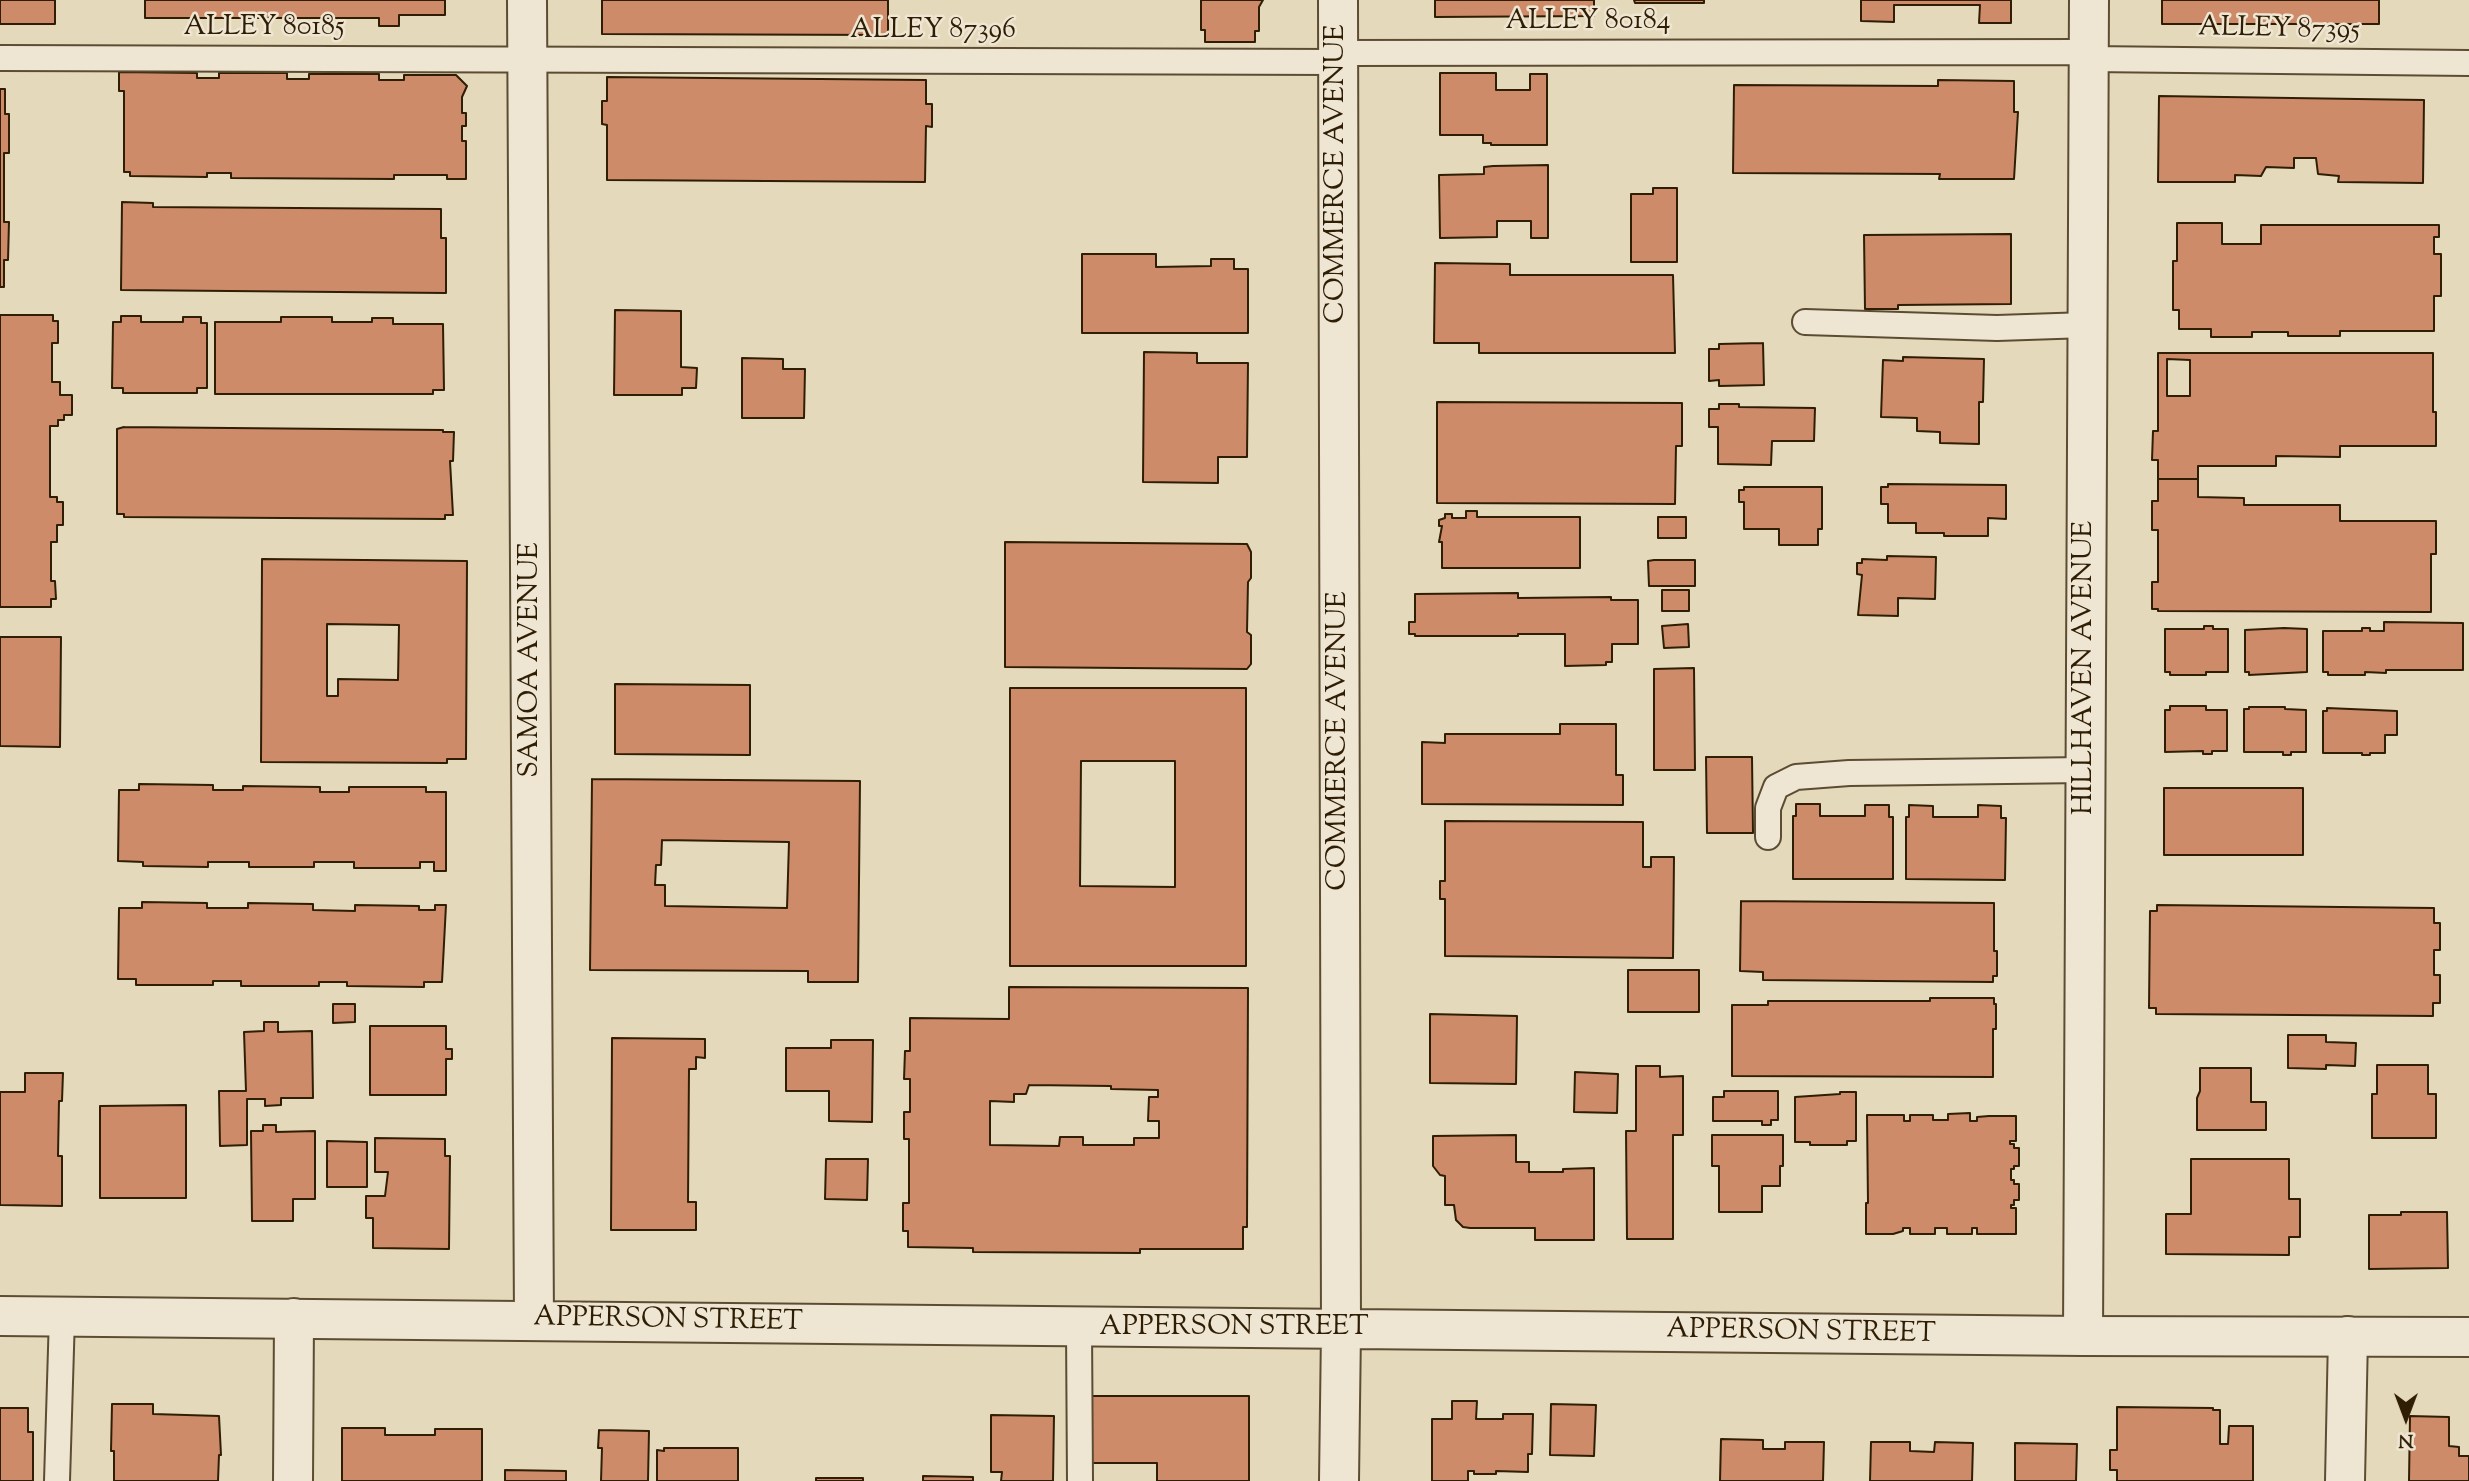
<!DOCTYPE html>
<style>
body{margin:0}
#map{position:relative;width:2469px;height:1481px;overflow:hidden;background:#e5d9bc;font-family:"Sorts Mill Goudy",serif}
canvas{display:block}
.north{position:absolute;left:2371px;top:1383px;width:70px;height:70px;-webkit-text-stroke:5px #eee6d3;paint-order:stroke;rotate:180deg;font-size:19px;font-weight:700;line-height:28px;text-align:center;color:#2f1e04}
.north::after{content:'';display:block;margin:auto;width:24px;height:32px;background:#2f1e04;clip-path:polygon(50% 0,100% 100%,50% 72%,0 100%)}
</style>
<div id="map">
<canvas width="2469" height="1481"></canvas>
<div class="north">N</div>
</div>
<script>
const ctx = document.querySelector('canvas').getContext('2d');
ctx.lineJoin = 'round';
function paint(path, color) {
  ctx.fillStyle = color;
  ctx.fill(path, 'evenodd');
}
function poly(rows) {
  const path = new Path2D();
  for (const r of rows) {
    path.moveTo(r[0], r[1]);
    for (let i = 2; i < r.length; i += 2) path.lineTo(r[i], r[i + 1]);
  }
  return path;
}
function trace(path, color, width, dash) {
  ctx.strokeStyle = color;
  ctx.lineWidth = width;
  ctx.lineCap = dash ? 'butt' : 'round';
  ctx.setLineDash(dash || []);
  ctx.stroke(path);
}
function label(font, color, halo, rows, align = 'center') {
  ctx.font = font + ' "Sorts Mill Goudy",serif';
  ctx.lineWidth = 5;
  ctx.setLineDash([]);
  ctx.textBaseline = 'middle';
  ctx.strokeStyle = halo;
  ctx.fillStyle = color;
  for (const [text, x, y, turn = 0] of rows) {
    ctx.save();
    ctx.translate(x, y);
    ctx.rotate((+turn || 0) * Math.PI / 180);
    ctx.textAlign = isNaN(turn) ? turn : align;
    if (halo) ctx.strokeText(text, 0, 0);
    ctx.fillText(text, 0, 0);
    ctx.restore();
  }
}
const building = poly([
 [0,0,55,0,55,24,0,24,0,0],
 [145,0,445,0,445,15,399,15,399,26,379,26,379,18,145,18,145,0],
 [602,0,888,0,888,35,602,34,602,0],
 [1201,0,1263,0,1259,7,1259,31,1255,31,1255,42,1205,42,1205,30,1201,30,1201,0],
 [1435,0,1594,0,1594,16,1435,17,1435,0],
 [1634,0,1704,0,1704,3,1635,3,1634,0],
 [1861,0,2011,0,2011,23,1979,23,1980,5,1894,5,1894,22,1861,21,1861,0],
 [2162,0,2379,0,2379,24,2162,24,2162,0],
 [119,72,197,73,197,78,219,78,219,73,287,73,287,79,309,79,309,74,379,74,379,80,404,80,404,75,456,75,467,86,462,97,462,113,466,113,466,126,462,126,462,141,466,141,466,179,447,179,447,175,394,175,394,179,231,178,231,173,207,173,207,177,130,176,130,172,124,172,124,91,119,91,119,72],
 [1440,73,1496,73,1496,90,1530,90,1530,74,1547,74,1547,145,1491,145,1491,143,1483,143,1483,135,1440,135,1440,73],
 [607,77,926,80,926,104,932,104,932,127,926,126,925,182,607,180,607,125,602,124,602,101,607,101,607,77],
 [1938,80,2014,81,2014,112,2018,112,2014,179,1939,179,1940,174,1733,173,1734,85,1938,86,1938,80],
 [0,89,5,89,5,114,9,114,9,153,4,153,4,222,9,222,8,260,4,260,4,287,0,287,0,89],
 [2159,96,2424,100,2423,183,2338,182,2339,176,2318,174,2316,158,2294,158,2294,168,2266,167,2261,176,2235,175,2235,182,2158,182,2159,96],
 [1548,165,1548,238,1531,238,1531,221,1497,221,1497,237,1440,238,1439,175,1484,174,1484,167,1493,166,1548,165],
 [1653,188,1677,188,1677,262,1631,262,1631,194,1653,194,1653,188],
 [122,202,153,203,153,207,441,209,441,238,446,238,446,293,121,290,122,202],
 [2177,223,2222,223,2222,244,2261,244,2261,225,2439,225,2439,237,2434,237,2434,254,2441,254,2441,296,2434,296,2434,331,2340,331,2340,336,2288,336,2288,332,2252,332,2252,337,2211,337,2211,329,2179,329,2179,310,2173,310,2173,261,2177,261,2177,223],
 [2011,234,2011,304,1898,305,1898,309,1865,309,1864,235,2011,234],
 [1082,254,1156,254,1156,267,1211,266,1211,259,1234,259,1234,269,1248,269,1248,333,1082,333,1082,254],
 [1435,263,1510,264,1510,275,1673,275,1675,353,1479,353,1479,343,1434,343,1435,263],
 [615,310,681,311,681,367,697,368,696,388,682,388,682,395,614,395,615,310],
 [0,315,53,315,53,321,58,321,58,343,52,343,52,382,60,382,60,395,72,395,72,415,64,415,64,420,58,420,58,426,50,426,50,497,57,497,57,502,63,502,63,525,57,525,57,542,51,542,51,581,55,581,56,599,51,599,51,607,0,607,0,315],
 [121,316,141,316,141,322,183,322,183,317,201,317,201,323,207,323,207,388,197,388,197,393,123,393,123,388,112,388,113,322,121,322,121,316],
 [281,317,332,317,332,322,372,322,372,318,393,318,393,324,443,324,444,390,433,390,433,394,215,394,215,322,281,322,281,317],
 [1763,343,1764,385,1719,386,1719,380,1709,381,1709,349,1719,349,1719,344,1763,343],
 [1144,352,1197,353,1197,363,1248,363,1247,457,1218,457,1218,483,1143,482,1144,352],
 [2158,353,2433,353,2433,412,2436,412,2436,446,2340,446,2340,457,2276,456,2276,466,2198,466,2198,479,2158,479,2158,460,2152,460,2153,431,2158,431,2158,353],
 [2167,359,2190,360,2190,396,2167,396,2167,359],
 [1903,357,1984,359,1983,402,1979,402,1979,444,1940,443,1940,432,1917,431,1917,418,1881,417,1883,360,1903,361,1903,357],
 [742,358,783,359,783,369,805,369,804,418,742,418,742,358],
 [1437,402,1682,403,1682,446,1676,446,1675,504,1437,503,1437,402],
 [1719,404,1739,404,1739,407,1815,408,1814,441,1772,441,1771,465,1718,464,1718,427,1709,427,1709,409,1719,409,1719,404],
 [124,427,443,430,443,432,454,432,453,461,450,461,453,515,445,515,445,519,124,517,124,514,117,514,117,429,124,427],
 [2158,479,2198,479,2198,497,2244,498,2244,505,2340,505,2340,521,2436,521,2436,554,2431,554,2431,612,2158,611,2158,609,2152,609,2152,582,2158,582,2158,530,2152,530,2152,501,2158,501,2158,479],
 [1888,484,2006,485,2006,519,1988,518,1988,536,1944,536,1944,533,1916,533,1916,523,1888,523,1888,504,1881,504,1881,487,1888,487,1888,484],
 [1744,487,1822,487,1822,529,1818,529,1818,545,1779,545,1779,529,1744,529,1744,502,1739,502,1739,490,1744,490,1744,487],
 [1466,511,1477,511,1477,517,1580,517,1580,568,1442,568,1442,542,1439,542,1442,526,1439,526,1439,520,1445,518,1445,514,1452,514,1452,518,1466,518,1466,511],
 [1658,517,1686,517,1686,538,1658,538,1658,517],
 [1005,542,1247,544,1251,552,1251,578,1248,582,1247,632,1251,635,1251,664,1247,669,1005,667,1005,542],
 [1887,556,1936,557,1935,599,1898,598,1898,616,1858,615,1862,575,1857,574,1857,563,1862,563,1862,559,1887,560,1887,556],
 [262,559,467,561,466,759,447,759,447,763,261,762,262,559],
 [327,624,399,625,398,680,338,679,338,696,327,696,327,624],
 [1654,560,1695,560,1695,586,1649,586,1648,561,1654,560],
 [1662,590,1689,590,1689,611,1662,611,1662,590],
 [1518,593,1518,598,1611,597,1611,600,1638,600,1638,644,1612,644,1612,662,1606,662,1606,665,1565,666,1565,634,1518,634,1518,636,1415,636,1415,634,1409,634,1409,622,1415,622,1415,594,1518,593],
 [2384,622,2463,623,2463,670,2386,670,2386,673,2365,672,2365,675,2328,675,2328,672,2323,672,2323,631,2362,631,2362,628,2370,628,2370,631,2384,631,2384,622],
 [1688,624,1689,647,1664,648,1662,626,1688,624],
 [2204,626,2213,626,2213,629,2228,629,2228,672,2206,672,2206,675,2170,675,2170,672,2165,672,2165,629,2204,629,2204,626],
 [2284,628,2307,629,2307,672,2249,675,2249,672,2245,672,2245,630,2284,628],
 [0,637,61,637,60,747,0,746,0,637],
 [1694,668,1695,770,1654,770,1654,669,1694,668],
 [615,684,750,685,750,755,615,754,615,684],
 [1010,688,1246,688,1246,966,1010,966,1010,688],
 [1081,761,1175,761,1175,887,1080,886,1081,761],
 [2170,706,2206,706,2206,710,2227,710,2227,751,2212,751,2212,754,2203,754,2203,751,2165,752,2165,710,2170,710,2170,706],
 [2249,707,2285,707,2285,709,2306,710,2306,752,2291,752,2291,755,2283,755,2283,752,2244,752,2244,709,2249,709,2249,707],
 [2327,708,2397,711,2397,735,2385,735,2385,753,2370,753,2370,755,2362,755,2362,753,2323,753,2323,711,2327,711,2327,708],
 [1560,724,1616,724,1616,775,1623,775,1623,805,1422,804,1422,742,1445,743,1445,734,1560,734,1560,724],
 [1706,757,1752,757,1753,833,1707,833,1706,757],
 [592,779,860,781,858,982,808,982,808,971,590,970,592,779],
 [662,840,789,842,787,908,665,906,665,885,655,885,656,865,661,865,662,840],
 [139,784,213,785,213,790,243,790,243,786,320,787,320,792,349,792,349,787,426,787,426,792,446,792,446,871,434,871,434,862,420,862,420,868,354,868,354,862,314,862,314,867,249,867,249,862,208,862,208,867,143,866,143,862,118,861,119,790,139,790,139,784],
 [2164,788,2303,788,2303,855,2164,855,2164,788],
 [1796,804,1820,804,1820,816,1865,816,1865,805,1889,805,1889,817,1893,817,1893,879,1793,879,1793,816,1796,816,1796,804],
 [1909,805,1933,806,1933,817,1978,817,1978,805,2001,806,2001,818,2006,818,2005,880,1906,879,1906,817,1909,817,1909,805],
 [1445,821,1643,822,1643,867,1651,867,1651,857,1674,857,1673,958,1445,956,1445,899,1440,899,1440,881,1445,881,1445,821],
 [1741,901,1994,903,1994,951,1997,951,1997,976,1993,976,1993,982,1763,980,1763,972,1740,971,1741,901],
 [142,902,207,903,207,908,248,908,248,903,313,904,313,910,355,911,355,905,419,906,419,910,435,910,435,905,446,905,442,982,424,982,424,987,347,986,347,982,319,982,319,986,241,986,241,981,213,981,213,985,136,985,136,979,118,979,119,908,142,908,142,902],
 [2157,905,2434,908,2434,923,2440,923,2440,950,2434,950,2434,975,2440,975,2440,1003,2433,1003,2433,1016,2156,1014,2156,1008,2149,1008,2150,911,2157,911,2157,905],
 [1628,970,1699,970,1699,1012,1628,1012,1628,970],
 [1009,987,1248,988,1247,1227,1243,1227,1243,1249,1140,1249,1140,1253,973,1252,973,1248,908,1247,908,1231,903,1231,903,1203,909,1203,909,1139,904,1139,904,1112,910,1112,910,1079,904,1079,905,1051,910,1051,910,1018,1009,1019,1009,987],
 [1029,1085,1111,1086,1111,1089,1158,1090,1158,1097,1149,1097,1148,1121,1159,1121,1159,1138,1134,1138,1134,1145,1083,1145,1083,1137,1060,1137,1059,1146,990,1145,990,1101,1014,1102,1014,1094,1026,1094,1029,1085],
 [1930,998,1994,998,1994,1004,1996,1004,1996,1029,1993,1029,1993,1077,1732,1076,1732,1005,1768,1005,1768,1001,1930,1001,1930,998],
 [333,1004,355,1004,355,1022,333,1023,333,1004],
 [1430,1014,1517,1016,1516,1084,1430,1083,1430,1014],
 [264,1022,278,1022,278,1032,312,1031,313,1098,281,1098,281,1105,265,1106,265,1099,247,1099,247,1145,220,1146,219,1091,246,1091,244,1032,264,1031,264,1022],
 [370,1026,446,1026,446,1049,452,1049,452,1059,446,1059,446,1095,370,1095,370,1026],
 [2288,1035,2326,1035,2326,1042,2356,1043,2355,1066,2326,1065,2326,1069,2288,1068,2288,1035],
 [612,1038,705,1039,705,1058,696,1057,696,1069,689,1069,688,1202,696,1202,696,1230,611,1230,612,1038],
 [831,1040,873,1040,872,1122,829,1121,829,1091,786,1091,786,1048,831,1048,831,1040],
 [2377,1065,2428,1065,2428,1094,2436,1094,2436,1138,2372,1138,2372,1094,2377,1094,2377,1065],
 [1636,1066,1660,1066,1660,1077,1683,1076,1683,1135,1673,1135,1673,1239,1627,1239,1626,1131,1636,1131,1636,1066],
 [2200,1068,2251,1068,2251,1102,2266,1102,2266,1130,2197,1130,2197,1098,2200,1091,2200,1068],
 [1575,1072,1618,1074,1617,1113,1574,1112,1575,1072],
 [25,1073,63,1073,62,1101,59,1101,58,1156,62,1156,62,1206,0,1205,0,1092,25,1092,25,1073],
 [1724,1091,1778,1091,1778,1120,1771,1120,1771,1125,1762,1125,1762,1121,1713,1121,1713,1097,1724,1097,1724,1091],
 [1840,1092,1856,1092,1856,1141,1847,1141,1847,1145,1810,1145,1810,1142,1795,1142,1795,1097,1840,1094,1840,1092],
 [186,1105,186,1198,100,1198,100,1106,186,1105],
 [1970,1113,1970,1121,1977,1121,1977,1117,1989,1116,2016,1116,2016,1141,2010,1141,2010,1144,2014,1144,2014,1148,2019,1148,2019,1166,2014,1166,2014,1169,2011,1169,2011,1180,2014,1180,2014,1184,2019,1184,2019,1200,2014,1200,2014,1205,2011,1205,2011,1208,2016,1208,2016,1234,1977,1234,1977,1228,1972,1228,1972,1234,1947,1234,1947,1228,1935,1228,1935,1234,1910,1234,1910,1228,1903,1228,1903,1231,1893,1234,1866,1234,1866,1203,1868,1203,1867,1115,1904,1115,1904,1121,1910,1121,1910,1115,1933,1115,1933,1120,1948,1120,1948,1114,1970,1113],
 [263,1125,276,1125,276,1132,315,1131,315,1199,293,1199,293,1221,252,1221,251,1131,263,1131,263,1125],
 [1516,1135,1516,1162,1529,1162,1529,1172,1563,1172,1563,1169,1594,1168,1594,1240,1535,1240,1535,1228,1470,1228,1463,1227,1456,1220,1454,1205,1445,1205,1445,1176,1440,1175,1433,1166,1433,1136,1516,1135],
 [1712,1135,1783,1135,1783,1166,1780,1166,1780,1186,1762,1186,1762,1212,1719,1212,1719,1166,1712,1166,1712,1135],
 [375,1138,445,1139,445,1156,450,1156,449,1249,373,1248,373,1218,366,1218,366,1196,385,1196,388,1172,375,1172,375,1138],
 [327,1141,367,1142,367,1187,327,1187,327,1141],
 [826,1159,868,1159,867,1200,825,1199,826,1159],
 [2191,1159,2289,1159,2289,1199,2300,1199,2300,1237,2289,1237,2289,1255,2166,1254,2166,1214,2191,1214,2191,1159],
 [2401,1212,2447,1212,2448,1268,2369,1269,2369,1215,2401,1215,2401,1212],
 [1086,1396,1249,1396,1249,1481,1157,1481,1157,1463,1086,1463,1086,1396],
 [1452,1401,1477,1401,1476,1419,1503,1419,1503,1414,1533,1414,1532,1454,1528,1454,1528,1472,1496,1471,1496,1474,1474,1474,1474,1471,1468,1471,1468,1481,1432,1481,1432,1419,1452,1419,1452,1401],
 [112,1404,153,1404,153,1414,219,1416,221,1455,219,1455,218,1481,114,1481,114,1451,111,1451,112,1404],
 [1551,1404,1596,1405,1594,1456,1550,1455,1551,1404],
 [2117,1407,2213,1408,2213,1410,2220,1410,2220,1444,2228,1444,2229,1426,2253,1426,2253,1481,2117,1481,2117,1470,2110,1470,2110,1450,2117,1450,2117,1407],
 [0,1408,28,1408,28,1432,33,1432,33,1481,0,1481,0,1408],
 [991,1415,1054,1416,1053,1481,1001,1481,1002,1472,991,1472,991,1415],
 [2410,1416,2449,1417,2449,1446,2459,1447,2459,1456,2469,1456,2469,1481,2409,1481,2410,1416],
 [342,1428,385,1428,385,1435,435,1435,435,1429,482,1429,482,1481,342,1481,342,1428],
 [599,1430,649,1431,648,1481,601,1481,602,1448,598,1448,599,1430],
 [1721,1439,1763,1440,1763,1449,1785,1449,1785,1442,1824,1442,1823,1481,1720,1481,1721,1439],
 [1871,1442,1910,1442,1910,1451,1934,1452,1935,1442,1973,1443,1972,1481,1870,1481,1871,1442],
 [2015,1443,2077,1444,2076,1481,2015,1481,2015,1443],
 [664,1448,738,1448,738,1481,657,1481,657,1450,664,1451,664,1448],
 [505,1470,566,1471,566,1481,505,1481,505,1470],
 [923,1476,973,1477,973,1481,923,1481,923,1476],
 [816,1478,863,1478,863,1481,816,1481,816,1478]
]);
const service = poly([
 [1338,53,2089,52],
 [0,58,1338,62],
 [2089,59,2469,63],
 [1805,322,1997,328,2087,325],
 [1768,837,1768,808,1776,787,1796,777,1849,773,2085,770],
 [1079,1327,1080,1481],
 [57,1481,62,1316]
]);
const minor = poly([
 [527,0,534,1321],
 [2083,1336,2089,0],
 [293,1481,294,1318],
 [2345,1481,2348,1336]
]);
const tertiary = poly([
 [1338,0,1341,1330,1339,1481],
 [0,1316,2083,1336,2469,1337]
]);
const streetNames = [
 ["ALLEY 80184",1588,23],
 ["ALLEY 80185",264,29],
 ["ALLEY 87395",2279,31,1],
 ["ALLEY 87396",933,32],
 ["COMMERCE AVENUE",1338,174,-90],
 ["SAMOA AVENUE",532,660,-90],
 ["HILLHAVEN AVENUE",2086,668,-90],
 ["COMMERCE AVENUE",1340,741,-90],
 ["APPERSON STREET",668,1322,1],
 ["APPERSON STREET",1234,1329],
 ["APPERSON STREET",1801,1334,1]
];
paint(building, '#ce8b69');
trace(building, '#2f1e04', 2);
trace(service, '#5c4d32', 28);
trace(minor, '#5c4d32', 42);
trace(tertiary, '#5c4d32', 42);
trace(service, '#eee6d3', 24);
trace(minor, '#eee6d3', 38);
trace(tertiary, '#eee6d3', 38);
label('28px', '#2f1e04', '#eee6d3', streetNames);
</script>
